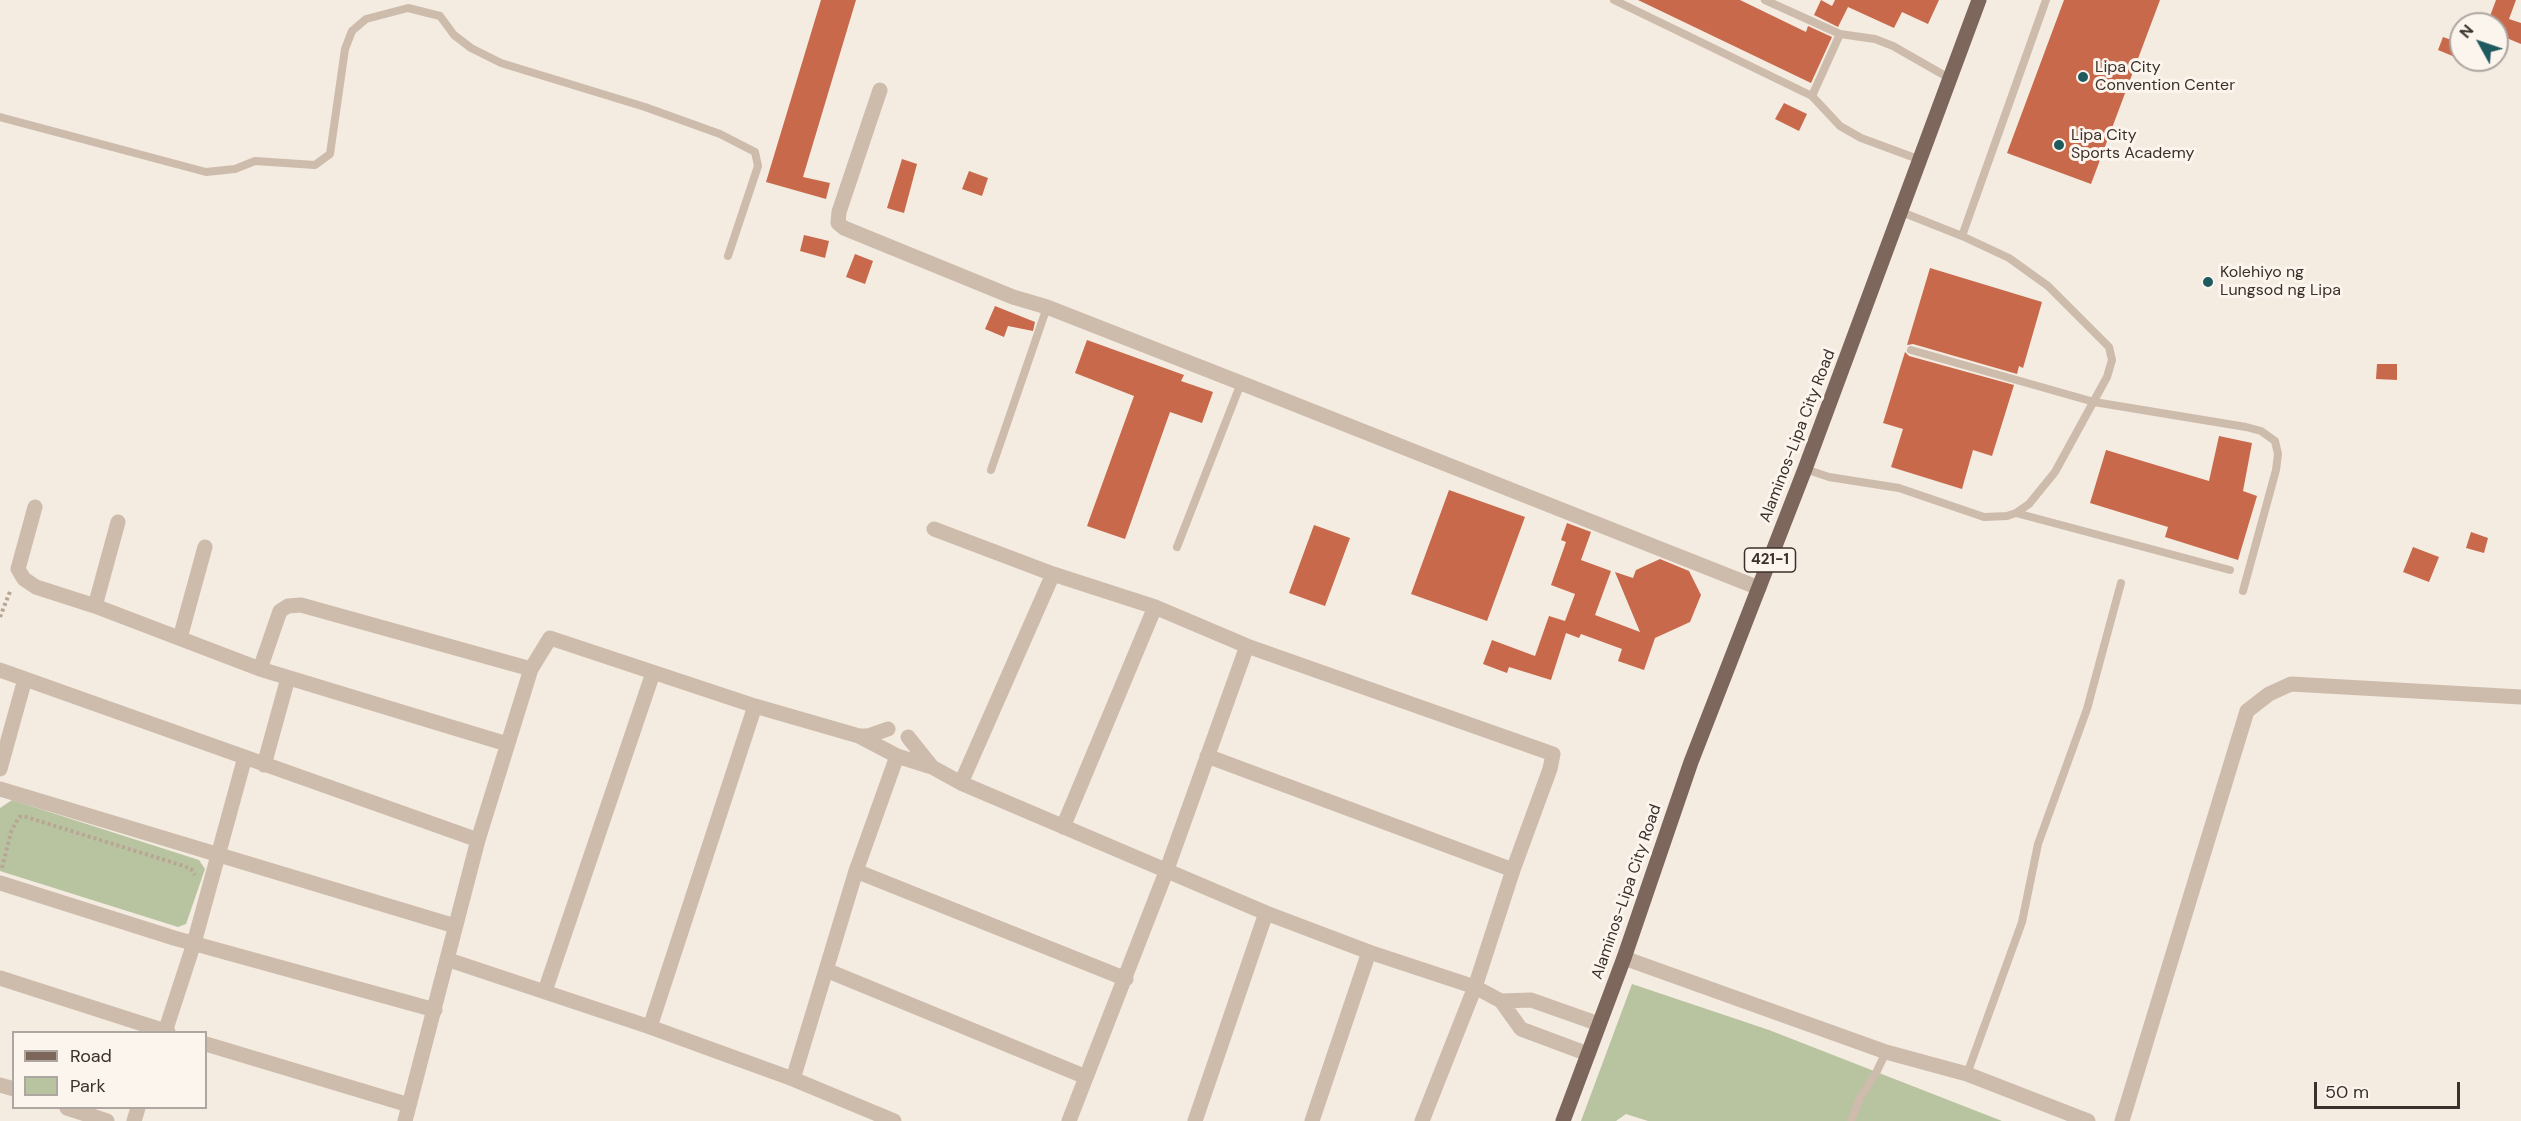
<!DOCTYPE html>
<style>
body{margin:0}
#map{position:relative;width:2521px;height:1121px;overflow:hidden;background:#f4ebe1;font-family:"DM Sans",sans-serif}
canvas{display:block}
.legend{position:absolute;left:12px;top:1031px;width:195px;height:78px;box-sizing:border-box;background:#fbf5ee;border:2px solid #aea6a0;margin:0;padding:8px 10px;list-style:none;font-size:18px;color:#3b302b}
.legend li{display:flex;align-items:center;gap:12px;height:30px}
.legend b{width:30px;border:2px solid #aea6a0}
.north{position:absolute;left:2449px;top:12px;width:60px;height:60px;box-sizing:border-box;background:#fbf5ee;border:2px solid #aea6a0;border-radius:50%;rotate:310deg;font-size:16px;font-weight:700;line-height:24px;text-align:center;color:#3b302b}
.north::after{content:'';display:block;margin:auto;width:21px;height:27px;background:#1f5a5e;clip-path:polygon(50% 0,100% 100%,50% 72%,0 100%)}
.scale{position:absolute;left:2314px;top:1082px;width:146px;height:27px;box-sizing:border-box;border:3px solid #3b302b;border-top:0;padding-left:8px;font-size:18px;line-height:21px;white-space:nowrap;color:#3b302b;-webkit-text-stroke:4px #fbf5ee;paint-order:stroke}
</style>
<div id="map">
<canvas width="2521" height="1121"></canvas>
<ul class="legend">
<li><b style="height:8px;background:#7d675c"></b>Road</li>
<li><b style="height:16px;background:#b8c4a0"></b>Park</li>
</ul>
<div class="north">N</div>
<div class="scale">50 m</div>
</div>
<script>
const ctx = document.querySelector('canvas').getContext('2d');
ctx.lineJoin = 'round';
function paint(path, color) {
  ctx.fillStyle = color;
  ctx.fill(path, 'evenodd');
}
function poly(rows) {
  const path = new Path2D();
  for (const r of rows) {
    path.moveTo(r[0], r[1]);
    for (let i = 2; i < r.length; i += 2) path.lineTo(r[i], r[i + 1]);
  }
  return path;
}
function trace(path, color, width, dash) {
  ctx.strokeStyle = color;
  ctx.lineWidth = width;
  ctx.lineCap = dash ? 'butt' : 'round';
  ctx.setLineDash(dash || []);
  ctx.stroke(path);
}
function label(font, color, halo, rows, align = 'center') {
  ctx.font = font + ' "DM Sans",sans-serif';
  ctx.lineWidth = 6;
  ctx.setLineDash([]);
  ctx.textBaseline = 'middle';
  ctx.strokeStyle = halo;
  ctx.fillStyle = color;
  for (const [text, x, y, turn = 0] of rows) {
    ctx.save();
    ctx.translate(x, y);
    ctx.rotate((+turn || 0) * Math.PI / 180);
    ctx.textAlign = isNaN(turn) ? turn : align;
    if (halo) ctx.strokeText(text, 0, 0);
    ctx.fillText(text, 0, 0);
    ctx.restore();
  }
}
const green = poly([
 [12,800,199,860,205,869,186,924,178,927,0,871,0,808],
 [1632,984,1769,1030,2002,1121,1648,1121,1626,1114,1616,1121,1581,1121]
]);
const building = poly([
 [821,0,856,0,803,177,830,183,826,199,766,182],
 [1638,0,1740,0,1806,32,1808,26,1832,37,1811,83],
 [1821,0,1832,6,1835,0,1939,0,1928,24,1902,12,1894,28,1848,7,1838,27,1814,15],
 [2064,0,2160,0,2091,184,2007,153],
 [2496,0,2516,0,2509,19,2521,23,2521,44,2497,34,2497,24,2487,24],
 [2443,37,2460,43,2455,57,2438,50],
 [1784,103,1807,114,1799,131,1775,119],
 [902,159,917,164,904,213,887,208],
 [969,171,988,178,982,196,962,189],
 [804,235,829,241,825,258,800,251],
 [855,254,873,261,865,284,846,277],
 [1930,268,2042,302,2023,368,2019,366,2017,374,1913,344,1907,345],
 [995,306,1035,322,1033,331,1008,326,1004,337,985,329],
 [1087,340,1184,375,1181,381,1213,392,1202,423,1170,412,1125,539,1087,526,1134,396,1075,373],
 [1905,352,1909,356,2014,385,1992,456,1973,450,1962,489,1891,467,1903,429,1883,423],
 [2377,364,2397,364,2397,380,2376,379],
 [2219,436,2252,443,2243,491,2257,496,2238,560,2165,537,2168,527,2090,503,2106,450,2209,481],
 [1449,490,1525,517,1487,621,1411,594],
 [1567,523,1591,532,1581,560,1611,571,1595,615,1640,632,1615,572,1633,578,1636,570,1660,559,1689,571,1701,595,1690,622,1655,638,1644,670,1618,661,1622,649,1581,634,1579,638,1566,633,1551,680,1509,667,1507,673,1483,664,1492,640,1535,656,1549,616,1565,621,1575,594,1551,585,1566,542,1561,540],
 [1314,525,1350,538,1325,606,1289,593],
 [2471,532,2488,538,2484,553,2466,548],
 [2413,547,2439,557,2429,582,2403,572]
]);
const path = poly([
 [0,617,11,589],
 [2,868,11,832,19,817,23,816,184,866,191,869,195,875]
]);
const service = poly([
 [1614,0,1812,96,1840,126,1861,138,1918,159],
 [1765,0,1840,34,1875,39,1893,46,1949,78],
 [1812,96,1840,34],
 [0,117,206,172,235,169,255,161,315,165,330,154,345,49,352,31,366,19,408,8,440,16,454,35,471,48,501,63,645,107,720,134,755,152,758,166,728,256],
 [1899,211,1962,236],
 [1911,350,2094,402,2246,427,2261,431,2275,441,2278,454,2276,470,2243,591],
 [1805,469,1829,477,1899,488,1984,517,2007,516,2016,513,2029,504,2055,472,2107,377,2112,360,2109,347,2048,286,2009,258,1962,236,2046,0],
 [991,470,1047,307],
 [2016,513,2230,570],
 [1177,547,1241,383],
 [1967,1074,2022,922,2038,844,2087,709,2121,583],
 [1851,1121,1860,1098,1876,1073,1886,1052]
]);
const minor = poly([
 [880,90,839,212,838,223,844,228,1013,297,1047,307,1241,383,1759,588],
 [35,507,18,569,24,579,36,587,95,606,260,669,507,744],
 [934,529,1053,574,1155,607,1247,646,1553,754,1550,769,1513,870,1475,987,1422,1121],
 [95,606,118,522],
 [180,638,205,547],
 [260,669,280,611,288,606,301,605,531,669],
 [0,670,478,840],
 [859,736,868,736,888,729],
 [908,737,932,767],
 [1207,756,1513,870],
 [264,765,288,678],
 [0,769,25,679],
 [961,783,1053,574],
 [0,789,455,926],
 [1063,827,1155,607],
 [856,871,1126,979],
 [0,883,174,938,435,1010],
 [1624,958,1886,1052,1967,1074,2088,1121],
 [449,960,650,1027,793,1079,894,1121],
 [826,970,1086,1077],
 [0,978,168,1032],
 [545,991,653,673],
 [1501,1001,1521,1029,1588,1054],
 [650,1027,755,706],
 [165,1032,194,943,245,757],
 [206,1044,409,1105],
 [793,1079,856,871,897,756],
 [0,1085,14,1089],
 [67,1108,107,1121],
 [134,1121,138,1108],
 [405,1121,478,840,531,669,550,638,755,706,859,736,897,756,932,767,961,783,1266,913,1369,952,1475,987,1501,1001,1531,1000,1599,1024],
 [1069,1121,1166,872,1247,646],
 [1195,1121,1266,913],
 [1312,1121,1369,952],
 [2122,1121,2247,711,2269,694,2291,684,2521,697]
]);
const primary = poly([
 [1563,1121,1624,958,1691,762,1805,469,1979,0]
]);
const markers = [
 [2083,77,6,"#1f5a5e"],
 [2059,145,6,"#1f5a5e"],
 [2208,282,6,"#1f5a5e"]
];
const shields = [
 [1770,560,51]
];
const shieldNames = [
 ["421-1",1770,560]
];
const poiNames = [
 ["Lipa City",2095,68],
 ["Convention Center",2095,86],
 ["Lipa City",2071,136],
 ["Sports Academy",2071,154],
 ["Kolehiyo ng",2220,273],
 ["Lungsod ng Lipa",2220,291]
];
const streetNames = [
 ["Alaminos-Lipa City Road",1798,436,-69],
 ["Alaminos-Lipa City Road",1627,892,-71]
];
paint(green, '#b8c4a0');
paint(building, '#c8694b');
trace(path, '#b9a596', 4, [3, 3]);
trace(service, '#cdbbac', 8);
trace(minor, '#cdbbac', 15);
trace(primary, '#7d675c', 15);
for (const [x, y, r, color] of markers) {
  const dot = new Path2D();
  dot.arc(x, y, r, 0, 2 * Math.PI);
  ctx.fillStyle = color;
  ctx.fill(dot);
  trace(dot, '#fbf5ee', 2);
}
for (const [x, y, w] of shields) {
  const box = new Path2D();
  box.roundRect(x - w / 2, y - 12, w, 24, 4.5);
  ctx.fillStyle = '#fbf5ee';
  ctx.fill(box);
  trace(box, '#3b302b', 1.5);
}
label('bold 15px', '#3b302b', null, shieldNames);
label('16px', '#3b302b', '#fbf5ee', poiNames, 'left');
label('16px', '#3b302b', '#fbf5ee', streetNames);
</script>
